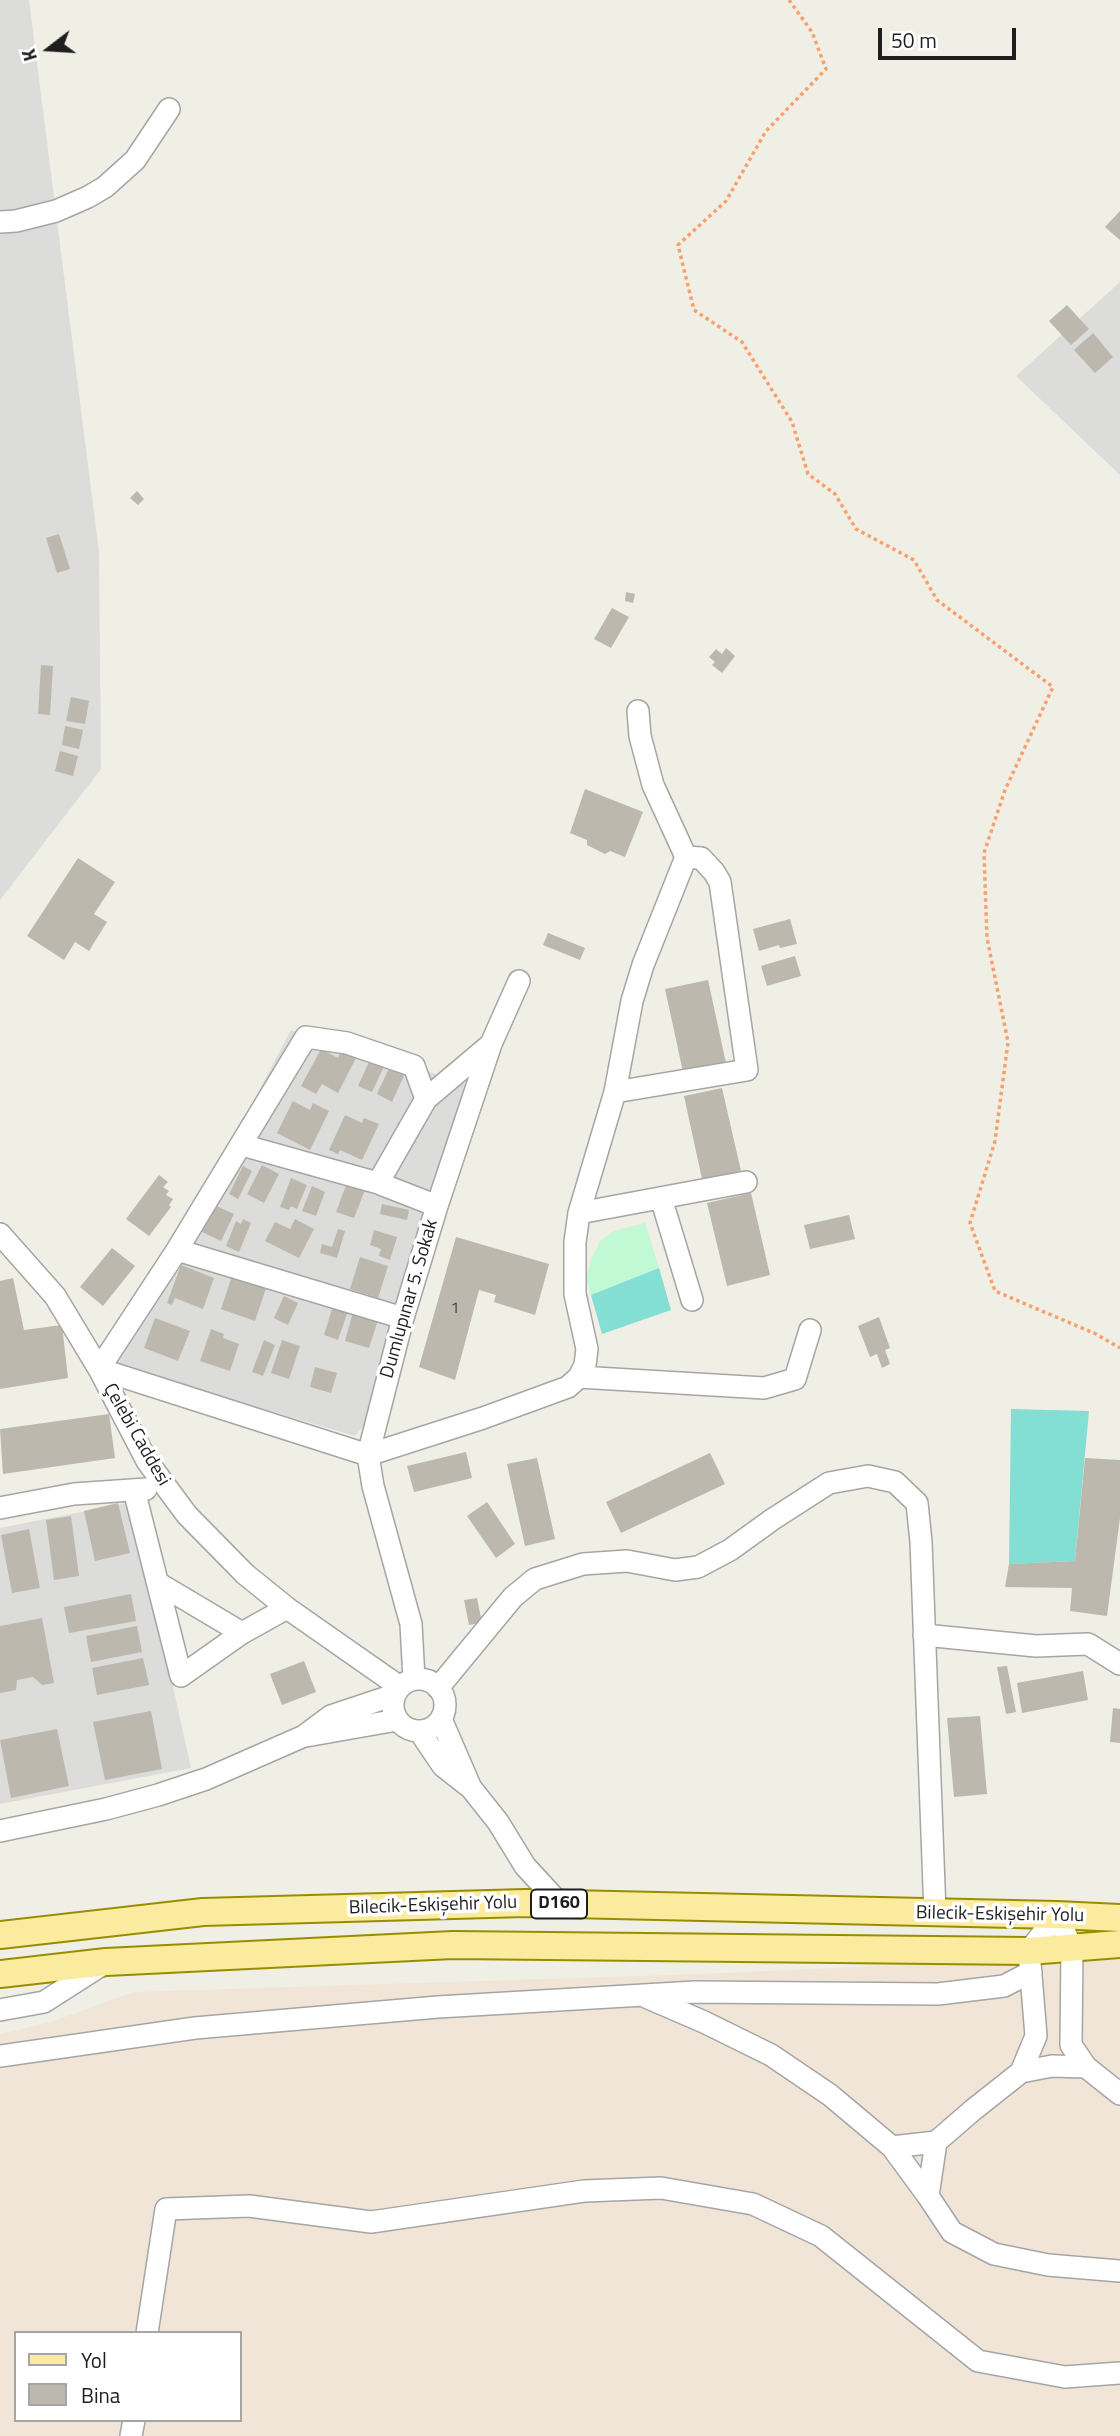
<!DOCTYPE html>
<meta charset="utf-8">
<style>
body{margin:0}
#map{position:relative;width:1120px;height:2436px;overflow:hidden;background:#efefe5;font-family:"Titillium Web",sans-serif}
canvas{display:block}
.legend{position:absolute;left:14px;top:2331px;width:228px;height:91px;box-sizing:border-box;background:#fff;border:2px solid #a5a5a5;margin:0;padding:9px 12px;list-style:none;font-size:21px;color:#1e1e1e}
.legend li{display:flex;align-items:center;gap:14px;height:35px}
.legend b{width:35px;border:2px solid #a5a5a5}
.north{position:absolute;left:14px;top:14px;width:70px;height:70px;-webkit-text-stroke:5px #fff;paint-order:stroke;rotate:253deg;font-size:19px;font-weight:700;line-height:28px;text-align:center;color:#1e1e1e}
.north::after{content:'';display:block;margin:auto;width:24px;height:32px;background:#1e1e1e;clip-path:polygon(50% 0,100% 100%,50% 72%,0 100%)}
.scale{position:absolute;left:878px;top:28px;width:138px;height:32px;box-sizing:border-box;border:4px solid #1e1e1e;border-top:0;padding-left:9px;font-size:21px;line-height:24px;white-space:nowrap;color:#1e1e1e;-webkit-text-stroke:5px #fff;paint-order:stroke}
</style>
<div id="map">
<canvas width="1120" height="2436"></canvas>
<ul class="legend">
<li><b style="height:9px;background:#fbeb9e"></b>Yol</li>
<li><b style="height:19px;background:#bcb8ae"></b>Bina</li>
</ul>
<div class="north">K</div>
<div class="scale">50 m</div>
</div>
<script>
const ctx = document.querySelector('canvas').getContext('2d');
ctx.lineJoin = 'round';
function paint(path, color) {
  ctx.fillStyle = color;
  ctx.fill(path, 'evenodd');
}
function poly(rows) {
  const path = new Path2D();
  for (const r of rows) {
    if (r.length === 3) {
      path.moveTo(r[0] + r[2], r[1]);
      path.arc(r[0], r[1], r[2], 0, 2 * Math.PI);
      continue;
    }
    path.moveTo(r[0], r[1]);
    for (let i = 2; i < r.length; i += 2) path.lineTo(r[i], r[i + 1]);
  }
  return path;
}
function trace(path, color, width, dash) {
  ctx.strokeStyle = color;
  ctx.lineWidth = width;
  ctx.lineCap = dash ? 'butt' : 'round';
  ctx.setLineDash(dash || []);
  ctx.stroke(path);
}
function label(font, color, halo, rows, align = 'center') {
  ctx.font = font + ' "Titillium Web",sans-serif';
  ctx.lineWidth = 7;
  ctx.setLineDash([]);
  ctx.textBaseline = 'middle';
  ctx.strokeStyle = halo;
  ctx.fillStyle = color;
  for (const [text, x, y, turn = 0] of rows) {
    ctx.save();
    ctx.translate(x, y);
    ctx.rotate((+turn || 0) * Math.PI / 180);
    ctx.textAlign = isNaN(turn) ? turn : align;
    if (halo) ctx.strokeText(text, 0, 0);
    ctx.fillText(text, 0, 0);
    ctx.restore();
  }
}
const residential = poly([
 [0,0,29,0,99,552,101,769,0,900],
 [1120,282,1120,475,1016,376],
 [291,1030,422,1069,476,1088,379,1408,355,1436,114,1365],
 [132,1502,191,1768,0,1804,0,1528]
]);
const military = poly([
 [1120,1955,1120,2436,0,2436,0,2034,51,2022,133,1992,701,1974],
 [16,2333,240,2333,240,2420,16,2420]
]);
const park = poly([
 [645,1223,659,1268,591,1295,586,1279,591,1260,600,1241,614,1231]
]);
const pitch = poly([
 [659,1268,671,1310,602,1334,591,1295],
 [1011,1409,1089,1411,1075,1561,1009,1564]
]);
const building = poly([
 [1120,211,1120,240,1105,227],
 [1067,305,1089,329,1071,345,1049,321],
 [1093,333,1113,357,1095,373,1074,350],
 [137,491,144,499,138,505,130,498],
 [59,534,70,569,57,573,46,538],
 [626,592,635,594,633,603,625,601],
 [612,608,629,617,611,648,594,639],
 [726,648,735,656,722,673,712,665,715,662,709,657,716,649,722,654],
 [41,665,53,666,50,715,38,714],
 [71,697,89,701,85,724,66,721],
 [65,726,83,730,79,749,62,745],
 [60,751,78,756,73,776,55,771],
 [585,789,643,812,625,857,610,851,605,854,587,845,587,840,570,833],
 [78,858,115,882,94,914,107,922,89,951,75,942,64,960,27,936],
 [790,919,797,944,780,948,779,945,759,951,753,929],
 [548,933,585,948,580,960,543,945],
 [795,956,801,976,767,986,761,966],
 [708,980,726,1063,683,1072,665,989],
 [321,1049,338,1058,342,1049,357,1056,338,1093,322,1084,316,1094,301,1086],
 [373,1053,387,1060,372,1092,358,1086],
 [392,1062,407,1069,392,1102,377,1094],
 [722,1088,741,1171,702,1179,684,1096],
 [293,1101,310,1110,313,1103,329,1111,310,1150,277,1133],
 [345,1115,362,1123,364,1118,379,1124,362,1160,340,1150,338,1154,329,1150],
 [262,1165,279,1174,264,1203,247,1194],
 [243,1166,252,1171,238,1199,229,1194],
 [159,1175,168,1182,163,1187,169,1191,166,1195,173,1199,169,1205,171,1207,149,1236,126,1219],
 [291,1178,307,1185,297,1209,291,1206,289,1210,280,1207],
 [347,1183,365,1190,354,1218,336,1212],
 [312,1186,325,1192,316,1216,302,1211],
 [751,1193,770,1275,727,1286,707,1203],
 [212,1204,234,1214,221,1241,200,1231],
 [382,1204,409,1210,407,1220,380,1214],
 [849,1215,855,1239,810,1249,804,1225],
 [243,1219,251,1223,239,1252,226,1246,236,1221,241,1224],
 [295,1219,314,1229,299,1258,265,1241,275,1222,290,1229],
 [338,1229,345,1231,337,1258,320,1253,322,1244,332,1247],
 [374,1230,397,1237,390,1260,379,1256,381,1249,370,1245],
 [456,1237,549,1264,535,1315,494,1302,496,1295,479,1290,455,1380,419,1367],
 [112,1248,135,1266,103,1306,80,1287],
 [360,1257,388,1266,378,1298,350,1289],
 [181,1265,214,1278,203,1309,175,1298,172,1305,167,1303],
 [233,1273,267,1285,255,1321,221,1309],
 [13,1278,24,1330,62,1325,68,1378,0,1389,0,1281],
 [284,1296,298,1303,288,1325,274,1318],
 [333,1306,348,1311,338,1340,324,1335],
 [353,1312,378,1320,369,1348,345,1341],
 [879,1317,890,1348,885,1350,890,1364,882,1368,877,1354,870,1357,858,1326],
 [155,1318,190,1331,178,1361,144,1348],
 [211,1329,224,1334,223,1338,239,1344,230,1371,200,1361],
 [264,1340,275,1345,263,1376,252,1372],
 [282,1340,300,1346,289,1379,271,1373],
 [315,1367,337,1373,331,1393,310,1387],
 [109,1414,115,1458,3,1474,0,1429],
 [466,1452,472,1478,414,1492,407,1466],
 [710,1453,725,1484,621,1533,606,1502],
 [537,1458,555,1539,525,1546,507,1464],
 [1085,1458,1120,1460,1120,1518,1107,1616,1070,1611,1072,1588,1005,1587,1009,1564,1075,1561],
 [487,1502,515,1544,496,1558,467,1516],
 [118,1503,130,1553,95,1561,84,1511],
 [71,1516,79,1576,54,1580,46,1520],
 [29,1529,40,1588,12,1593,1,1535],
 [131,1594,136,1621,69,1633,64,1607],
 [477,1598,482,1623,469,1625,464,1600],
 [42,1618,54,1683,42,1685,33,1677,17,1680,16,1690,0,1693,0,1626],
 [137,1626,142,1652,91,1662,86,1636],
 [143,1658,149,1685,97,1695,92,1668],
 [304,1661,316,1692,282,1705,270,1674],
 [1007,1666,1016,1712,1006,1714,997,1667],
 [1083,1671,1088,1700,1022,1713,1017,1683],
 [1113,1708,1120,1709,1120,1743,1110,1742],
 [151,1711,162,1769,105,1780,93,1722],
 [980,1716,987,1794,954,1797,947,1718],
 [57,1729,69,1786,11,1798,0,1740]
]);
const path = poly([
 [789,0,812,32,826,69,766,131,726,201,678,245,694,310,742,342,792,422,808,474,835,494,856,529,914,560,937,600,1053,687,1005,790,984,853,987,938,1008,1042,995,1141,970,1223,995,1291,1096,1334,1120,1348]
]);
const minor = poly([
 [0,222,16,221,56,211,88,197,105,187,135,160,169,109],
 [615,1092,747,1070,720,882,714,872,701,858,686,857],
 [426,1099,414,1066,347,1043,306,1037,177,1250,99,1369,368,1455,483,1418,568,1387,579,1377,585,1365,587,1349,575,1294,575,1242,579,1213,615,1092,632,1001,643,965,686,857,653,785,640,736,638,711],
 [242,1145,378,1183,437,1206],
 [378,1183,426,1099,490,1045],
 [661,1198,692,1300],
 [579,1213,746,1182],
 [0,1234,55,1296,99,1369,147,1461,187,1515,245,1574,287,1608,400,1687],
 [177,1250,403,1318],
 [579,1377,764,1388,795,1379,810,1330],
 [134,1490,181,1676,242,1633,287,1608],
 [0,1508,74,1494,146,1489],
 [158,1583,242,1633],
 [924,1635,1036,1646,1088,1644,1120,1664],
 [414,1679,411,1624,373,1486,368,1455,403,1318,437,1206,491,1044,519,981],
 [419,1705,26],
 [438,1688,513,1597,535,1579,583,1564,627,1561,675,1570,698,1567,730,1550,773,1519,829,1483,868,1476,895,1482,917,1503,921,1542,935,1913],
 [441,1719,470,1786],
 [420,1732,443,1766,471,1788,498,1822,525,1866,560,1904],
 [306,1736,397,1720],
 [0,1831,106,1809,158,1795,206,1779,304,1736,331,1716,394,1695],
 [646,1997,704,2022,771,2055,830,2095,892,2147,928,2196],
 [0,2010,44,2002,105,1963],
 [0,2056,195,2028,438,2007,695,1992,938,1994,1004,1986,1031,1972],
 [1021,2072,1036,2036,1029,1951,1057,1915,1072,1948,1071,2045,1086,2067],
 [1120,2094,1086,2067,1052,2066,1021,2072,973,2110,936,2142,928,2196,952,2232,994,2254,1048,2265,1120,2271],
 [892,2147,936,2142],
 [147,2333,166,2209,249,2206,371,2222,584,2191,661,2188,753,2204,821,2236,978,2361,1065,2377,1120,2373],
 [131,2436,134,2420]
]);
const major = poly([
 [0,1935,203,1912,525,1903,1057,1915,1120,1918],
 [0,1974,106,1962,453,1945,1029,1951,1120,1944]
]);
const numberNames = [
 ["1",455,1309]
];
const shields = [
 [559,1904,56]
];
const shieldNames = [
 ["D160",559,1904]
];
const streetNames = [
 ["Dumlupınar 5. Sokak",410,1299,-74],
 ["Çelebi Caddesi",136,1435,60],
 ["Bilecik-Eskişehir Yolu",433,1906,-2],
 ["Bilecik-Eskişehir Yolu",1000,1915,1]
];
paint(residential, '#dcdcdb');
paint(military, '#f1e5d8');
paint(park, '#c2f9d5');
paint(pitch, '#83ded3');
paint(building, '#bcb8ae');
trace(minor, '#a5a5a5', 24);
trace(major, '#988d01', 30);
trace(path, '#f9a06c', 3.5, [3.5, 3.5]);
trace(minor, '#fff', 21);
trace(major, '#fbeb9e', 26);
label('16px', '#464442', null, numberNames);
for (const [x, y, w] of shields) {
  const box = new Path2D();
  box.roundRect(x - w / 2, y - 14.5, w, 29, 5);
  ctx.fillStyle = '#fff';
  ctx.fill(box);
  trace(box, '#1e1e1e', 2);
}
label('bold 18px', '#1e1e1e', null, shieldNames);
label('19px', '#1e1e1e', '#fff', streetNames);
</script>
